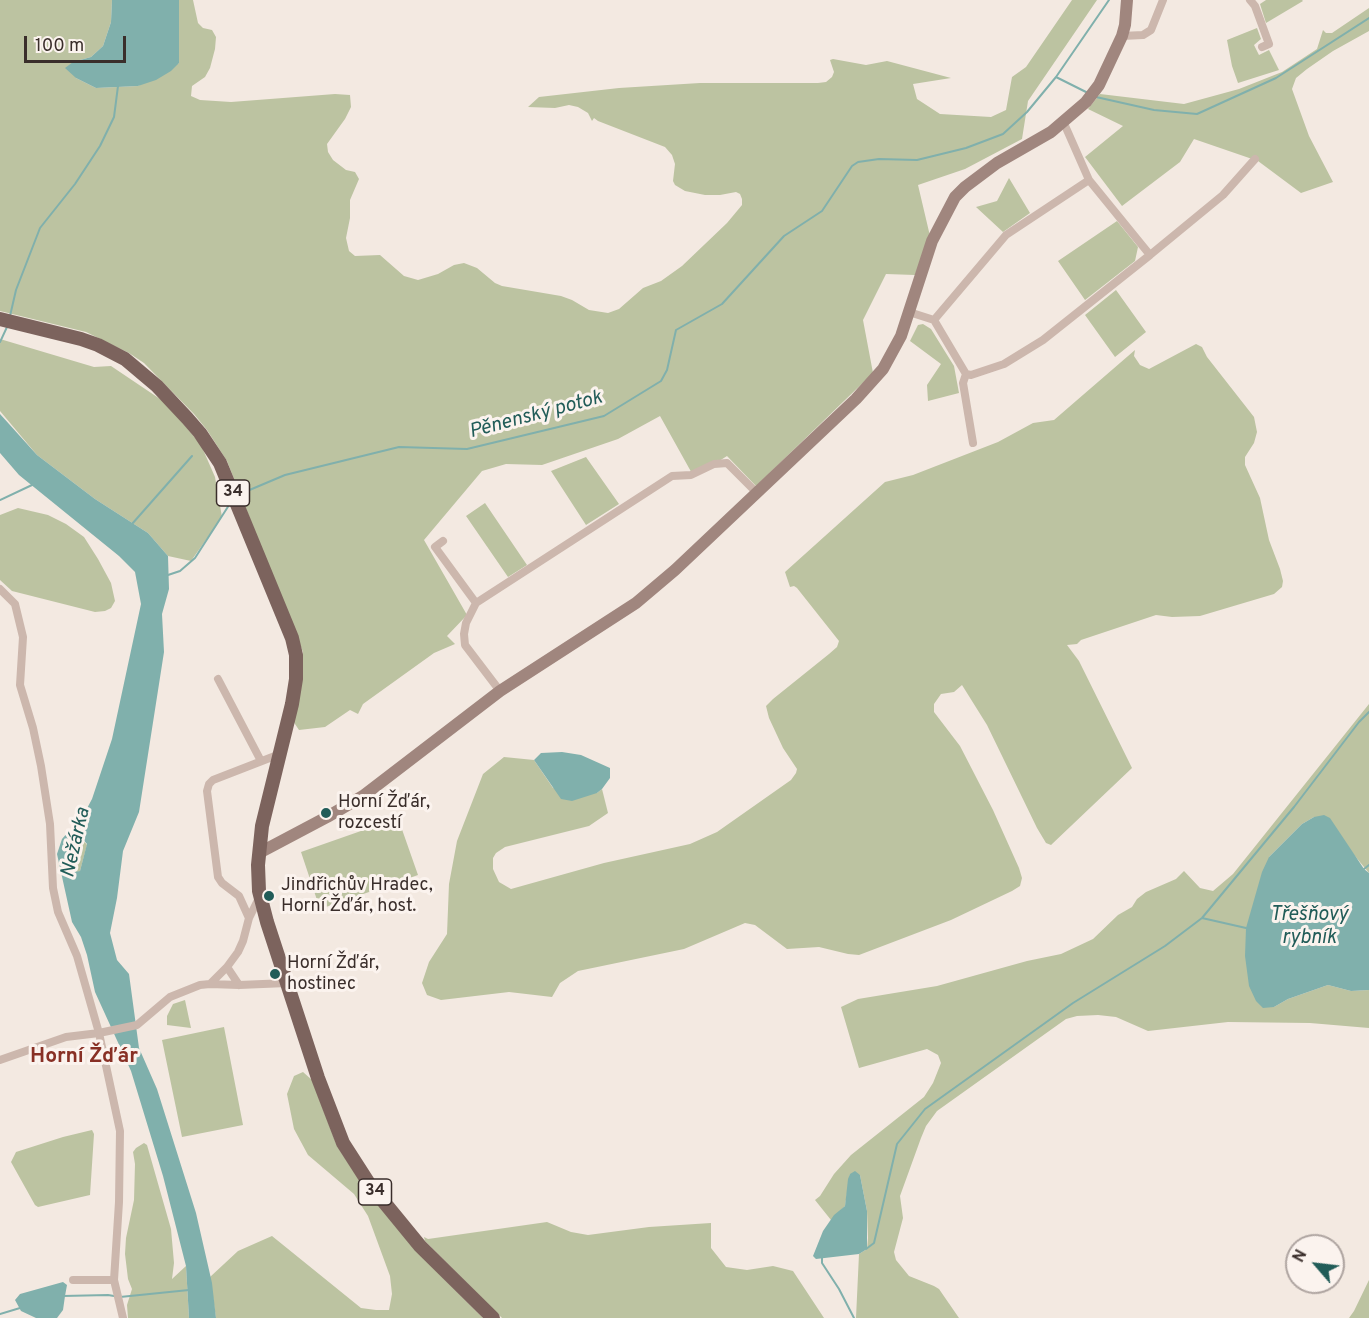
<!DOCTYPE html>
<meta charset="utf-8">
<style>
body{margin:0}
#map{position:relative;width:1369px;height:1318px;overflow:hidden;background:#f3e9e1;font-family:Overpass,sans-serif}
canvas{display:block}
.north{position:absolute;left:1285px;top:1234px;width:60px;height:60px;box-sizing:border-box;background:#fbf3ee;border:2px solid #aea4a0;border-radius:50%;rotate:298deg;font-size:16px;font-weight:700;line-height:24px;text-align:center;color:#3a2e2b}
.north::after{content:'';display:block;margin:auto;width:21px;height:27px;background:#215c58;clip-path:polygon(50% 0,100% 100%,50% 72%,0 100%)}
.scale{position:absolute;left:24px;top:36px;width:102px;height:27px;box-sizing:border-box;border:3px solid #3a2e2b;border-top:0;padding-left:8px;font-size:18px;line-height:21px;white-space:nowrap;color:#3a2e2b;-webkit-text-stroke:4px #fbf3ee;paint-order:stroke}
</style>
<div id="map">
<canvas width="1369" height="1318"></canvas>
<div class="north">N</div>
<div class="scale">100 m</div>
</div>
<script>
const ctx = document.querySelector('canvas').getContext('2d');
ctx.lineJoin = 'round';
function paint(path, color) {
  ctx.fillStyle = color;
  ctx.fill(path, 'evenodd');
}
function poly(rows) {
  const path = new Path2D();
  for (const r of rows) {
    path.moveTo(r[0], r[1]);
    for (let i = 2; i < r.length; i += 2) path.lineTo(r[i], r[i + 1]);
  }
  return path;
}
function trace(path, color, width, dash) {
  ctx.strokeStyle = color;
  ctx.lineWidth = width;
  ctx.lineCap = dash ? 'butt' : 'round';
  ctx.setLineDash(dash || []);
  ctx.stroke(path);
}
function label(font, color, halo, rows, align = 'center') {
  ctx.font = font + ' Overpass,sans-serif';
  ctx.lineWidth = 6;
  ctx.setLineDash([]);
  ctx.textBaseline = 'middle';
  ctx.strokeStyle = halo;
  ctx.fillStyle = color;
  for (const [text, x, y, turn = 0] of rows) {
    ctx.save();
    ctx.translate(x, y);
    ctx.rotate((+turn || 0) * Math.PI / 180);
    ctx.textAlign = isNaN(turn) ? turn : align;
    if (halo) ctx.strokeText(text, 0, 0);
    ctx.fillText(text, 0, 0);
    ctx.restore();
  }
}
const green = poly([
 [0,0,112,0,111,22,103,46,91,57,73,62,76,78,96,88,138,86,179,63,179,0,193,0,198,23,203,28,212,30,216,37,215,49,210,68,205,77,192,86,191,96,200,100,231,102,335,94,350,95,351,107,345,119,327,144,328,152,333,160,346,170,355,172,359,179,350,200,350,218,346,238,349,251,355,256,380,255,404,276,418,280,438,274,454,265,464,263,477,268,495,283,502,286,561,296,572,300,589,310,608,313,619,309,643,288,661,281,682,266,727,223,742,205,742,199,740,194,736,192,720,195,705,195,685,191,675,185,673,181,675,164,672,155,665,147,598,121,594,118,592,121,588,113,578,107,569,105,555,108,528,107,539,97,619,88,700,83,818,83,826,82,832,77,834,72,830,60,833,59,866,65,887,61,951,78,913,84,917,99,940,114,991,117,1006,110,1012,77,1026,67,1072,0,1097,0,1028,101,1022,139,965,169,918,185,930,236,915,275,886,274,863,320,873,373,756,486,727,456,694,477,660,416,618,439,542,465,506,464,482,471,424,540,467,615,447,636,455,644,434,653,363,704,358,714,350,710,325,727,299,730,293,721,301,675,303,652,227,461,207,430,194,414,144,363,129,353,86,332,0,311],
 [1266,0,1302,0,1303,1,1266,23,1260,4],
 [1369,8,1369,31,1333,51,1307,69,1296,78,1292,89,1309,136,1333,182,1301,193,1258,161,1194,139,1180,162,1122,206,1085,157,1123,126,1088,109,1100,94,1184,104,1239,89,1282,72,1317,49,1323,30,1326,33,1332,33],
 [1257,28,1261,39,1254,45,1259,55,1269,50,1279,70,1238,83,1232,66,1227,40],
 [1009,178,1030,213,1003,232,976,207,997,201],
 [1117,221,1138,247,1135,261,1085,300,1058,261],
 [1116,290,1146,332,1115,357,1085,315],
 [923,324,931,329,954,366,959,393,928,401,927,385,941,364,910,341,918,325],
 [0,339,94,367,111,366,166,403,201,445,215,477,222,517,191,561,168,556,148,533,95,499,37,455,0,411],
 [1196,344,1202,347,1207,357,1254,417,1257,432,1254,443,1245,457,1245,465,1260,498,1269,540,1280,569,1283,581,1282,587,1274,594,1200,616,1172,617,1156,615,1081,640,1077,644,1067,645,1079,661,1132,768,1051,845,1046,843,1037,828,987,725,962,685,954,692,941,694,934,704,934,712,960,746,993,810,1019,868,1022,878,1020,886,1012,891,951,920,859,955,848,954,819,947,787,949,755,925,745,923,684,949,578,971,560,983,552,997,509,992,441,1000,427,995,422,983,429,962,447,934,449,884,457,841,483,774,504,757,534,760,553,788,597,793,602,789,608,813,589,826,505,847,496,853,493,858,493,869,499,882,511,889,604,863,690,844,717,832,791,780,796,773,797,769,783,748,769,718,766,706,773,699,829,654,837,647,839,641,797,588,794,586,790,587,785,572,885,482,913,475,998,442,1033,423,1054,420,1135,350,1134,356,1140,365,1149,369],
 [586,457,619,504,586,525,551,471],
 [485,503,527,565,508,577,466,516],
 [18,508,48,515,66,524,84,537,98,559,111,583,115,601,111,608,105,611,95,612,12,591,0,580,0,515],
 [1369,704,1369,873,1350,850,1314,817,1302,824,1269,857,1274,1007,1288,999,1328,985,1351,991,1369,990,1369,1028,1310,1023,1228,1022,1148,1031,1116,1017,1098,1015,1077,1016,1066,1019,937,1111,926,1126,921,1138,900,1196,903,1218,894,1252,896,1260,909,1276,934,1286,939,1289,959,1318,856,1318,859,1254,867,1249,868,1238,867,1211,860,1175,850,1174,845,1206,831,1220,815,1200,820,1196,834,1174,851,1155,924,1097,933,1083,941,1063,938,1055,927,1049,859,1068,841,1007,858,999,937,986,1027,961,1061,954,1093,939,1118,915,1132,907,1137,899,1146,892,1176,879,1184,871,1200,888,1213,891,1233,874],
 [398,818,418,875,320,909,301,852],
 [81,837,87,845,80,871,74,873,68,868,67,853,72,841],
 [185,1000,191,1028,167,1025,167,1016,173,1004],
 [224,1027,243,1125,182,1137,162,1040],
 [303,1072,312,1080,337,1146,365,1189,415,1250,483,1318,216,1318,210,1277,238,1251,272,1236,361,1308,376,1310,389,1310,392,1294,390,1276,368,1216,354,1194,308,1155,294,1129,287,1094,294,1076],
 [92,1130,94,1134,90,1195,38,1207,35,1205,11,1162,16,1152,63,1137],
 [144,1143,147,1145,171,1229,174,1263,172,1279,186,1266,189,1318,128,1318,127,1305,132,1289,128,1279,125,1254,126,1238,134,1200,135,1164,133,1152,136,1148],
 [547,1222,571,1232,588,1235,649,1227,711,1223,711,1248,726,1267,747,1270,773,1266,793,1271,824,1318,502,1318,425,1241,424,1237,428,1239],
 [1369,1280,1369,1318,1349,1318,1354,1311]
]);
const water = poly([
 [112,0,179,0,179,63,171,71,156,80,138,86,96,88,76,78,65,68,73,62,91,57,103,46,111,22],
 [0,414,37,455,95,499,148,533,168,556,169,589,162,614,164,652,139,812,123,851,117,898,110,933,117,960,129,974,139,1048,157,1089,196,1213,212,1283,216,1318,189,1318,186,1266,163,1176,131,1071,95,992,87,955,81,937,72,922,57,854,62,839,84,814,92,799,112,739,141,604,135,572,119,556,19,475,0,453],
 [81,837,87,844,80,871,74,872,68,867,67,853,72,841],
 [562,752,581,755,610,768,610,778,602,789,597,793,572,801,561,799,534,760,541,753],
 [1324,815,1330,818,1364,869,1369,873,1369,990,1351,991,1328,985,1288,999,1274,1007,1263,1008,1256,1001,1249,986,1245,956,1246,928,1262,872,1269,857,1302,824,1314,817],
 [855,1171,860,1175,867,1211,867,1249,859,1254,816,1259,813,1256,823,1231,834,1215,845,1206,848,1179,850,1174],
 [63,1282,67,1285,65,1296,63,1310,57,1318,36,1318,21,1311,15,1300,20,1294]
]);
const stream = poly([
 [1056,77,1088,93],
 [1096,97,1154,110,1197,114,1276,78,1369,18],
 [10,316,16,290,40,228,75,184,100,146,114,117,118,86],
 [0,342,7,327],
 [240,494,285,475,399,447,467,449,604,416,661,381,667,370,676,330,722,304,784,236,822,211,852,166,858,162,879,159,917,160,966,148,1003,134,1027,112,1056,77,1109,0],
 [0,500,32,485],
 [132,524,192,456],
 [168,575,180,571,195,558,231,502],
 [1364,869,1369,865],
 [1202,918,1246,928],
 [866,1249,874,1243,897,1144,925,1109,1073,1003,1165,946,1202,918,1294,807,1359,722,1369,712],
 [822,1258,822,1263,839,1289,854,1318],
 [63,1296,108,1295,114,1296],
 [120,1297,189,1290],
 [0,1314,20,1308]
]);
const street = poly([
 [1250,0,1255,6,1269,44,1262,47],
 [1122,36,1143,35,1151,30,1163,0],
 [1150,255,1223,195,1255,159],
 [909,312,934,320,966,374,963,383,973,443],
 [934,320,1006,235,1089,180],
 [966,374,971,375,1004,364,1043,340,1150,255,1089,180,1063,121],
 [443,541,435,547,476,603],
 [0,589,15,604,23,637,20,685,33,728,41,766,50,824,53,888,58,912,77,956,99,1033,120,1131,119,1202,114,1280,123,1318],
 [218,679,261,761],
 [500,691,465,645,464,634,466,623,476,603,672,476,691,475,714,464,727,463,756,492],
 [249,918,239,896,222,883,218,877,207,791,209,784,213,780,280,754],
 [227,967,239,985],
 [210,984,239,985,287,983],
 [0,1060,66,1037,99,1033,137,1025,170,997,200,985,210,984,227,967,238,952,243,941,249,918,260,896],
 [73,1280,114,1280]
]);
const secondary = poly([
 [259,853,327,817,363,796,500,691,636,603,675,570,856,399,883,369,901,336,932,241,955,197,965,187,997,163,1051,132,1086,102,1099,85,1122,36,1125,25,1127,0]
]);
const primary = poly([
 [0,319,81,339,98,345,125,359,157,386,187,418,200,433,220,463,292,638,296,655,296,679,292,704,262,826,258,865,259,891,267,922,318,1078,343,1143,370,1185,420,1246,493,1318]
]);
const markers = [
 [326,813,6,"#215c58"],
 [269,896,6,"#215c58"],
 [275,974,6,"#215c58"]
];
const shields = [
 [233,493,33],
 [375,1192,33]
];
const shieldNames = [
 ["34",233,493],
 ["34",375,1192]
];
const poiNames = [
 ["Horní Žďár,",338,803],
 ["rozcestí",338,824],
 ["Jindřichův Hradec,",281,886],
 ["Horní Žďár, host.",281,907],
 ["Horní Žďár,",287,964],
 ["hostinec",287,985]
];
const waterNames = [
 ["Pěnenský potok",536,416,-15],
 ["Nežárka",77,843,-77],
 ["Třešňový",1309,916],
 ["rybník",1309,939]
];
const quarterNames = [
 ["Horní Žďár",84,1058]
];
paint(green, '#bcc3a1');
paint(water, '#80b0ac');
trace(stream, '#80b0ac', 2);
trace(street, '#ccb7ad', 8);
trace(secondary, '#a0867e', 12);
trace(primary, '#7c635d', 14);
for (const [x, y, r, color] of markers) {
  const dot = new Path2D();
  dot.arc(x, y, r, 0, 2 * Math.PI);
  ctx.fillStyle = color;
  ctx.fill(dot);
  trace(dot, '#fbf3ee', 2);
}
for (const [x, y, w] of shields) {
  const box = new Path2D();
  box.roundRect(x - w / 2, y - 13, w, 26, 4.5);
  ctx.fillStyle = '#fbf3ee';
  ctx.fill(box);
  trace(box, '#3a2e2b', 1.5);
}
label('bold 16px', '#3a2e2b', null, shieldNames);
label('18px', '#3a2e2b', '#fbf3ee', poiNames, 'left');
label('italic 20px', '#215c58', '#fbf3ee', waterNames);
label('bold 21px', '#883025', '#fbf3ee', quarterNames);
</script>
